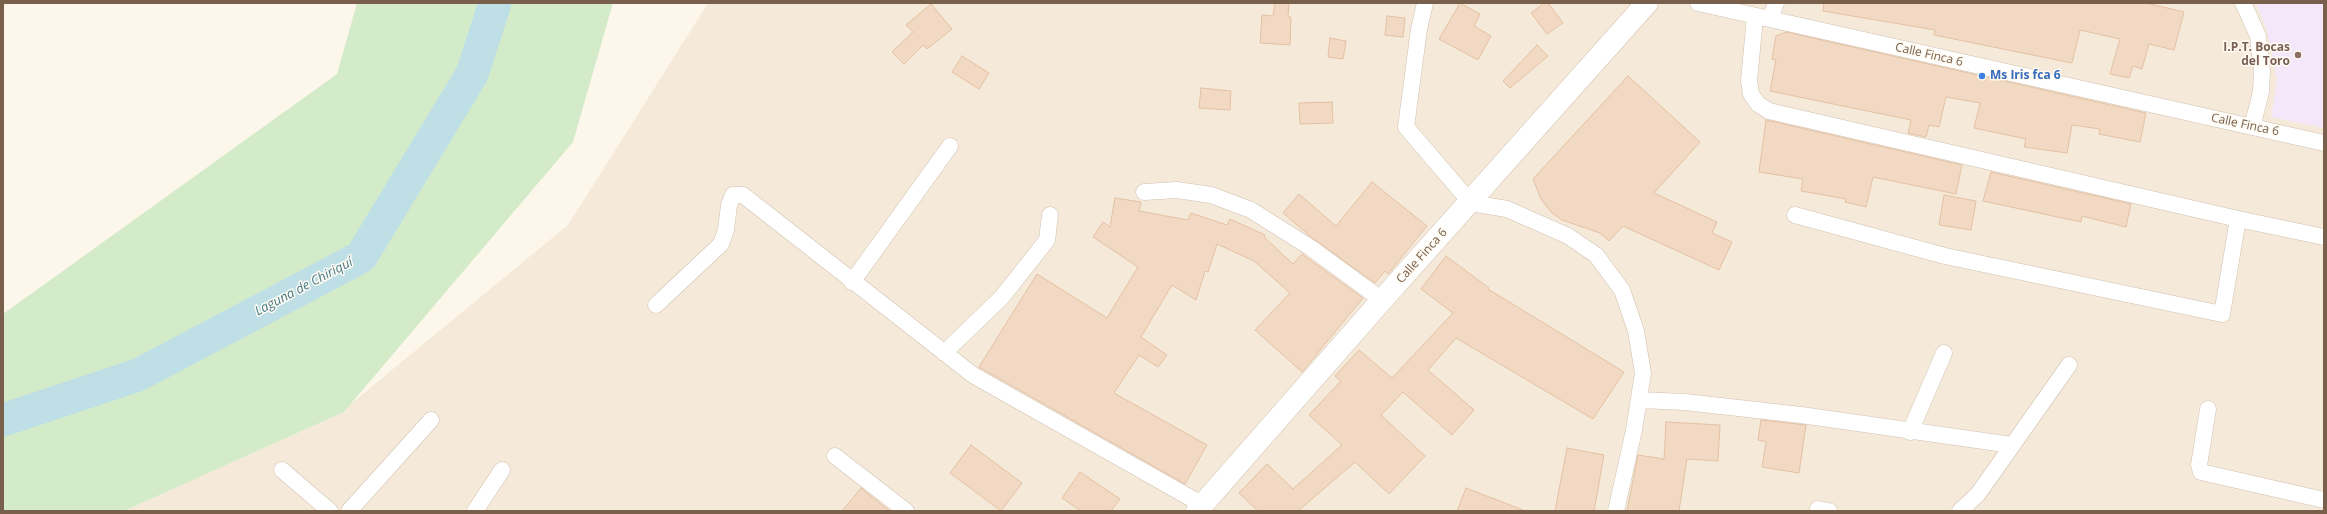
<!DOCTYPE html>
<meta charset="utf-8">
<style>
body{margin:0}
#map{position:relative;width:2327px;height:514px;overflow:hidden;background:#fdf7eb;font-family:"Open Sans",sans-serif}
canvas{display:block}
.frame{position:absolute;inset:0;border:4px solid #79604d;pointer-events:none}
</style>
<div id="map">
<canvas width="2327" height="514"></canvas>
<div class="frame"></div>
</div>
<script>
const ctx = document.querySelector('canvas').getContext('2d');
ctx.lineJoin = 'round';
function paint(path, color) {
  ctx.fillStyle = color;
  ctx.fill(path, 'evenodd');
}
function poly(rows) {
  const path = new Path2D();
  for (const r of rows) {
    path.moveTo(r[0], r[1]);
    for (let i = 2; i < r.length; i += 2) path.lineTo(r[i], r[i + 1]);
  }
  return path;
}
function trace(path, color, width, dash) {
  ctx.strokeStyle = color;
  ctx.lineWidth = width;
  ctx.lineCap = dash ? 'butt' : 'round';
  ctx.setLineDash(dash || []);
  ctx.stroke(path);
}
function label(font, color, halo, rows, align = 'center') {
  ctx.font = font + ' "Open Sans",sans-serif';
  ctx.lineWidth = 3;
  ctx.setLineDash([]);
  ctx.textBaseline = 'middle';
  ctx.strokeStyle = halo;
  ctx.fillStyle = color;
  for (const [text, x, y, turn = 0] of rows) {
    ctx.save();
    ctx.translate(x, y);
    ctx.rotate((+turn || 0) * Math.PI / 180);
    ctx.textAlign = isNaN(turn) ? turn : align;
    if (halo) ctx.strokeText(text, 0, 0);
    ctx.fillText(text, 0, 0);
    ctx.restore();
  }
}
const residential = poly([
 [708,3,2324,3,2324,511,124,511,344,412,348,406,568,225]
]);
const education = poly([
 [2256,3,2324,3,2324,128,2271,117,2277,80,2267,31]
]);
const green = poly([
 [357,3,613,3,573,142,344,412,124,511,3,511,3,314,337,74]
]);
const river = poly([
 [3,420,138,375,361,257,472,74,495,3]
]);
const building = poly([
 [1275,3,1289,3,1288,17,1291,17,1290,45,1260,43,1262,15,1273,16,1275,3],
 [1460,3,1480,14,1474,26,1491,36,1478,60,1439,39,1460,3],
 [1544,3,1548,3,1563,23,1547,34,1531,13,1544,3],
 [1824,3,2146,3,2184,12,2174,50,2149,44,2142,69,2133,66,2129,78,2110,74,2120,39,2080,30,2072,63,1934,35,1935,30,1823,11,1824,3],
 [931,4,952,29,927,49,923,45,904,64,892,52,913,32,906,25,931,4],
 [1387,16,1405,18,1403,37,1385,35,1387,16],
 [1786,32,2146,113,2140,142,2099,134,2100,129,2072,125,2067,153,2024,147,2026,139,1974,128,1980,103,1946,97,1939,127,1929,125,1926,137,1908,133,1911,120,1770,91,1776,60,1772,59,1776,36,1786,32],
 [1330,38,1346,41,1343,59,1328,57,1330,38],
 [1537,45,1548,56,1510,88,1503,81,1537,45],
 [962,56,989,73,979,89,952,72,962,56],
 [1628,76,1700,142,1654,193,1717,222,1712,233,1732,242,1719,270,1623,226,1609,241,1600,233,1562,220,1551,212,1541,199,1533,179,1628,76],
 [1201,88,1231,91,1230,110,1199,108,1201,88],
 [1332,102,1333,123,1300,124,1299,103,1332,102],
 [1766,120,1962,165,1956,194,1873,177,1866,207,1845,202,1846,199,1801,191,1803,179,1759,172,1766,120],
 [1991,172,2131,204,2126,227,2082,216,2081,222,1983,201,1991,172],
 [1372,182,1427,226,1388,274,1385,271,1375,283,1311,237,1283,213,1299,194,1336,226,1372,182],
 [1944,195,1976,201,1971,230,1939,225,1944,195],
 [1115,198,1141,202,1139,211,1188,220,1191,213,1227,225,1230,219,1265,235,1264,237,1293,264,1302,254,1363,298,1302,372,1255,330,1290,293,1254,261,1217,244,1208,272,1205,271,1196,300,1172,285,1141,337,1167,355,1158,367,1139,355,1114,393,1207,445,1185,484,979,367,1037,274,1107,318,1138,267,1093,237,1103,222,1110,227,1115,198],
 [1446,256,1489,288,1488,289,1624,372,1593,419,1456,338,1428,370,1474,410,1452,435,1403,392,1381,415,1425,456,1389,494,1355,462,1298,511,1258,511,1239,493,1267,464,1293,489,1342,445,1309,415,1341,381,1335,376,1359,350,1392,378,1453,313,1421,289,1446,256],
 [1761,420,1806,425,1799,473,1762,467,1766,442,1758,440,1761,420],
 [1666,422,1720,425,1718,461,1687,459,1679,511,1627,511,1638,455,1664,459,1666,422],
 [971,445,1022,483,1001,511,950,473,971,445],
 [1567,448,1604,455,1594,511,1555,511,1567,448],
 [1080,472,1120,499,1111,511,1081,511,1062,498,1080,472],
 [861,488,882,505,890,511,842,511,861,488],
 [1466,488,1523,510,1522,511,1457,511,1466,488]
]);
const street = poly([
 [1425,3,1419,29,1406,127,1471,203,1507,209,1568,236,1596,255,1622,290,1636,331,1643,373,1634,430,1616,511],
 [1698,3,2324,143],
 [2243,3,2258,36,2262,71,2261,92,2252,127],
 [1755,17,1749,81,1751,94,1758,104,1769,111,2238,219,2324,237],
 [1770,19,1776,3],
 [1144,192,1177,190,1211,195,1251,210,1311,248,1382,300],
 [1795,215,1945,256,2222,314,2238,219],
 [852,282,950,146],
 [656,305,721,244,726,230,729,205,733,195,743,195,973,375,1203,505],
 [944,353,1002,297,1047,240,1050,215],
 [1640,400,1685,402,1801,415,2012,445],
 [2208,409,2199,465,2201,472,2324,500],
 [1910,432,1944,353],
 [835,456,906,511],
 [282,470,330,511],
 [1818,509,1829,511],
 [349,511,431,420],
 [475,511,502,470],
 [1960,511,1978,494,2069,365]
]);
const secondary = poly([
 [1197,511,1382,300,1647,3]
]);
const markers = [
 [2298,55,4,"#8d6e63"],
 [1982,76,4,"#3f7fe0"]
];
const educationNames = [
 ["I.P.T. Bocas",2290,48],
 ["del Toro",2290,62]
];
const streetNames = [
 ["Calle Finca 6",1929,55,13],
 ["Calle Finca 6",2245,125,12],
 ["Calle Finca 6",1422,256,-48]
];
const shopNames = [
 ["Ms Iris fca 6",1990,76]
];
const waterNames = [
 ["Laguna de Chiriquí",304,287,-28]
];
paint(residential, '#f5ead9');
paint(education, '#f4e7fa');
paint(green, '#d4ebc9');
trace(river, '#bfdfe7', 33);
paint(building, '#f2d9c3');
trace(building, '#e5c1a3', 1);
trace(street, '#d0c0b0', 17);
trace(secondary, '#d3c1ae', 23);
trace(street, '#fff', 16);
trace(secondary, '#fff', 22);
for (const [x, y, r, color] of markers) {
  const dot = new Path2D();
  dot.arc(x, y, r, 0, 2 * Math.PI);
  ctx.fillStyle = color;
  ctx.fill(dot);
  trace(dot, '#fffbf2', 1.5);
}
label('bold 12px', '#785e54', '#fffbf2', educationNames, 'right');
label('12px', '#79604d', '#fffbf2', streetNames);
label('bold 12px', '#366cbe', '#fffbf2', shopNames, 'left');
label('italic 13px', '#467b8c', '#fffbf2', waterNames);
</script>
